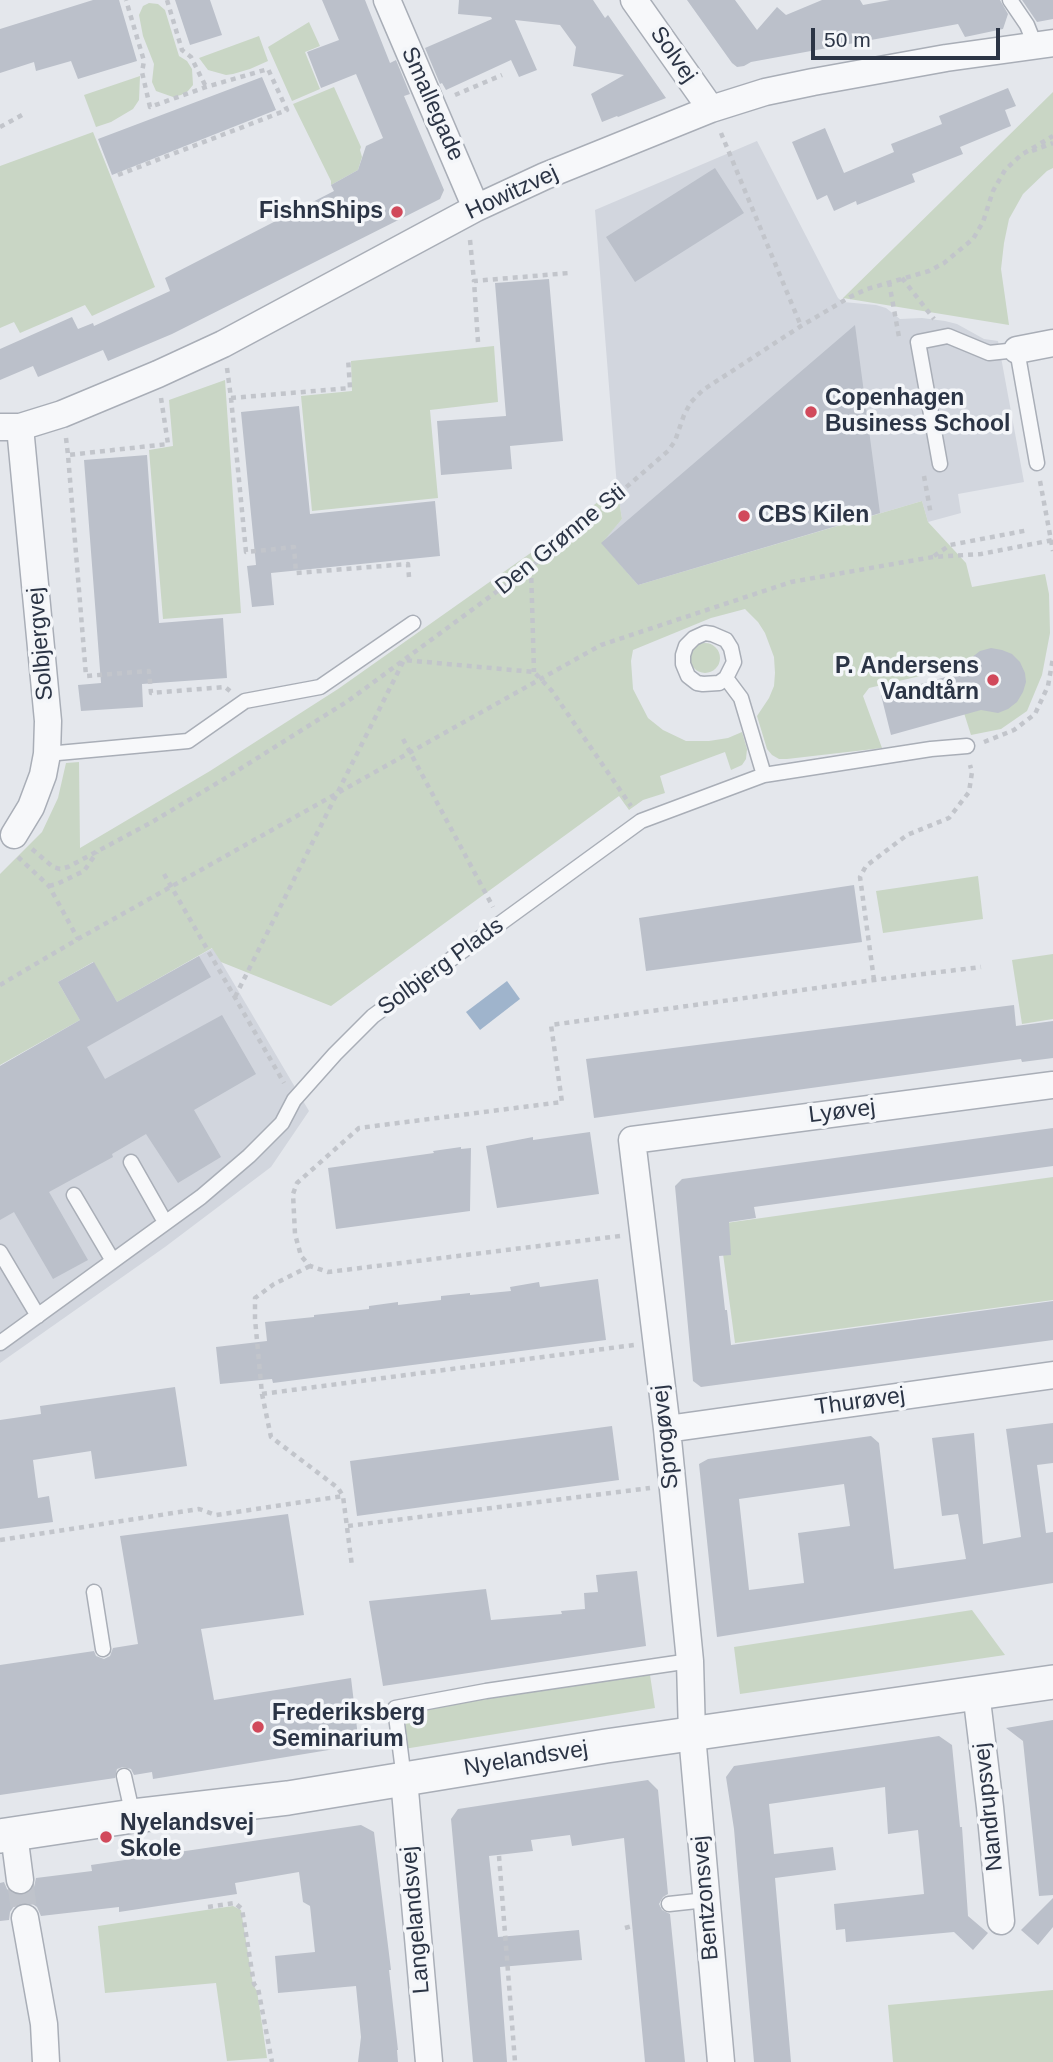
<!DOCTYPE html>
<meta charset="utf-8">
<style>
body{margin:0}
#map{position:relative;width:1053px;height:2062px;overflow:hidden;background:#e4e7ec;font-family:Arial,sans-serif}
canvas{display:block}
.scale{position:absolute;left:811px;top:28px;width:189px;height:32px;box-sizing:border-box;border:4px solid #2b3445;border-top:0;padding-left:9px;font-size:21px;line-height:24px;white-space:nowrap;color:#2b3445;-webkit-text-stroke:5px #f4f6f9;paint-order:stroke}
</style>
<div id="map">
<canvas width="1053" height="2062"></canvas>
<div class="scale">50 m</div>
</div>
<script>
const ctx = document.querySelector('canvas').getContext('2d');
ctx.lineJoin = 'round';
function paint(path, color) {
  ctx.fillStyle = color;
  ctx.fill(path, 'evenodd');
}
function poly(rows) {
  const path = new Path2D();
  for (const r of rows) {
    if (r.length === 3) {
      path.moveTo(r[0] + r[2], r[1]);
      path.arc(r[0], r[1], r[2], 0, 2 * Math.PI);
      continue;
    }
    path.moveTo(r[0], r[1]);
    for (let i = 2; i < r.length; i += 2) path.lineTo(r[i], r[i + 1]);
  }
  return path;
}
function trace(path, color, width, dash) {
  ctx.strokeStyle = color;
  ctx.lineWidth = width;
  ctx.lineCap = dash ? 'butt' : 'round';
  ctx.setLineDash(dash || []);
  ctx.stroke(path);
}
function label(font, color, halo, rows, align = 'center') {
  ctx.font = font + ' Arial,sans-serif';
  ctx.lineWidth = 7;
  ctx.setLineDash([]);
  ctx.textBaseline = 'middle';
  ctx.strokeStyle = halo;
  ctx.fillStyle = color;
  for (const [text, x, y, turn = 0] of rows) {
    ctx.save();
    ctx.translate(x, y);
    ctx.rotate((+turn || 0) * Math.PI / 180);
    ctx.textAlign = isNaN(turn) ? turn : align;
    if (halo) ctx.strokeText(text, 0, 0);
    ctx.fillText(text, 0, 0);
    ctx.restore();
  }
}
const built = poly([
 [757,141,838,298,843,302,876,305,886,308,900,319,922,318,945,321,957,324,984,339,998,341,1024,482,958,494,961,513,928,522,922,501,638,585,601,543,622,519,617,487,595,210],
 [213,948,309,1111,271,1167,165,1247,0,1363,0,1066,80,1021,58,982,94,962,117,1002]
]);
const green = poly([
 [149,3,158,4,165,10,179,56,187,61,192,69,193,85,188,91,181,95,173,97,156,91,152,82,154,64,143,36,139,15,143,6],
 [309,22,320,46,305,52,320,89,292,101,268,47],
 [259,36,268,61,250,69,233,74,226,75,208,70,199,58],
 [140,76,139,100,133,109,111,122,96,127,84,95],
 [334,87,361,147,360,150,362,157,358,170,331,185,331,181,293,104],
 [1053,92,1053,168,1047,171,1023,194,1009,219,1004,243,1001,269,1009,325,843,298],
 [93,132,155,287,92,316,85,305,20,333,14,322,0,328,0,166],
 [494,346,498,402,430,410,438,498,312,511,301,396,352,391,351,361],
 [225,380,241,613,163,619,149,450,173,446,169,400],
 [617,487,622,519,602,543,638,585,922,501,928,522,966,563,972,587,1045,574,1049,594,1050,633,1042,675,1027,711,1001,729,971,735,950,669,869,688,863,696,882,748,787,759,779,759,772,755,767,749,757,716,769,698,774,686,775,673,774,657,765,633,758,622,745,609,711,618,633,650,631,661,633,689,648,718,663,730,686,741,709,741,728,738,742,732,747,749,746,759,742,765,731,770,725,752,660,776,665,793,643,800,629,810,619,796,331,1006,221,962,212,948,117,1002,93,962,58,982,80,1020,0,1065,0,874,42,832,58,798,66,763,79,762,80,848,210,771,338,689,549,540],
 [705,658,15],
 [978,876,983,919,883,933,876,891],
 [1053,954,1053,1019,1022,1024,1012,960],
 [1053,1177,1053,1300,735,1343,719,1224],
 [972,1610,1005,1655,740,1694,734,1647],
 [650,1675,655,1708,404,1749,404,1728,409,1718,425,1708],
 [233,1906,241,1910,253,1985,257,1991,267,2058,227,2061,216,1983,105,1993,98,1926],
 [1053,1990,1053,2062,893,2062,888,2005]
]);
const water = poly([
 [507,981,520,999,480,1030,466,1012]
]);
const building = poly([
 [93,0,119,0,137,61,78,79,71,61,36,71,34,62,0,73,0,29],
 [175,0,210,0,222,35,190,45],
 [322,0,365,0,390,63,396,60,410,94,404,96,444,190,440,199,172,334,108,361,103,350,38,377,33,366,0,380,0,349,72,317,78,329,93,323,94,326,170,291,165,278,334,191,331,185,358,170,366,146,383,138,356,74,321,88,307,52,339,40],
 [459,0,593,0,605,18,608,15,666,98,618,117,617,116,602,122,591,94,624,75,573,66,576,47,560,25,515,20,537,70,519,77,511,60,446,90,442,83,440,84,425,48,492,19,491,17,458,14],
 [687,0,735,0,757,30,777,7,786,15,822,0,860,0,863,5,890,0,1000,0,1008,14,1003,29,965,37,958,24,751,62,744,66,737,67,732,63],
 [1022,0,1053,0,1053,19,1037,22],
 [262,77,276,110,112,175,98,139],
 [1008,88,1016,106,1005,110,1011,126,960,147,963,154,912,174,915,182,857,205,856,201,834,211,827,195,817,200,792,142,825,128,844,173,894,152,891,144,942,124,939,116],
 [715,168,744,213,635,282,606,237],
 [549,279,563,441,510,446,512,469,441,475,437,421,506,416,495,283],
 [855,325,880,513,638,585,601,543],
 [299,406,310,514,435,501,440,556,271,573,274,605,252,607,247,566,256,565,241,412],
 [147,455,159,623,223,618,227,678,142,684,143,707,81,711,78,685,101,683,84,460],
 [991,648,1002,650,1012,654,1020,662,1025,673,1026,682,1023,692,1017,702,1008,709,998,713,981,710,891,735,881,695,960,673,971,658,980,651],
 [854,885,862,942,646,971,639,918],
 [199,956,211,977,87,1047,105,1079,222,1015,256,1074,194,1110,221,1157,178,1183,146,1134,112,1154,113,1157,49,1192,88,1260,53,1279,14,1212,0,1220,0,1066,80,1020,58,982,94,962,117,1002],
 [1014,1005,1016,1026,1053,1021,1053,1058,1022,1062,1021,1059,594,1118,586,1059],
 [1053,1128,1053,1166,754,1207,756,1218,729,1222,731,1255,719,1256,725,1310,727,1310,731,1345,1053,1301,1053,1340,701,1387,693,1381,675,1186,682,1179],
 [590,1132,599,1194,497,1208,486,1146,533,1137,533,1140],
 [461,1147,461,1149,471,1148,470,1211,336,1229,328,1168,434,1153,433,1151],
 [598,1279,606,1340,273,1383,272,1379,220,1384,216,1347,267,1341,265,1322,314,1317,314,1315,369,1309,369,1306,398,1302,398,1305,441,1300,441,1296,470,1293,470,1295,511,1291,510,1287,539,1282,540,1287],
 [175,1387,187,1466,95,1479,91,1451,33,1460,38,1498,49,1496,53,1522,0,1529,0,1420,41,1414,40,1406],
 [1053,1423,1053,1463,1037,1465,1046,1533,1053,1532,1053,1583,717,1637,699,1464,708,1459,871,1436,879,1443,894,1569,966,1559,958,1514,942,1516,932,1438,974,1433,983,1544,1021,1537,1006,1429],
 [844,1484,850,1526,798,1533,804,1583,749,1590,739,1499],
 [612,1426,619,1480,357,1516,350,1461],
 [288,1514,304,1615,201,1629,214,1700,351,1678,359,1745,153,1779,152,1772,134,1775,131,1769,123,1767,117,1769,115,1778,0,1795,0,1665,94,1651,96,1656,104,1659,110,1656,113,1648,138,1644,120,1536],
 [637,1571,646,1646,383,1686,369,1601,486,1589,491,1620,562,1614,561,1611,585,1609,584,1593,598,1592,596,1575],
 [1053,1720,1053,1895,1039,1896,1023,1741,1006,1728],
 [939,1736,952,1745,960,1827,962,1827,968,1916,988,1933,973,1950,954,1932,846,1942,845,1929,836,1930,834,1904,924,1894,918,1830,888,1834,885,1787,769,1804,774,1854,833,1847,836,1870,775,1878,791,2062,754,2062,734,1829,726,1777,734,1766],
 [648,1780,658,1790,668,1894,663,1897,659,1904,662,1910,670,1914,685,2062,645,2062,624,1838,572,1846,570,1835,531,1840,533,1851,489,1856,498,1937,579,1930,582,1960,500,1967,507,2062,473,2062,451,1819,458,1809],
 [361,1825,374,1832,391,1970,389,1970,398,2050,397,2050,398,2062,358,2062,361,2037,356,1986,278,1993,275,1956,315,1952,310,1906,303,1902,299,1872,235,1883,237,1894,119,1912,119,1907,41,1916,37,1907,31,1903,23,1902,14,1906,10,1912,9,1920,0,1921,0,1883,4,1882,7,1889,13,1894,23,1895,30,1892,34,1887,36,1878,92,1871,91,1865],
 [1053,1898,1053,1927,1038,1945,1021,1930]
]);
const minorTunnel = poly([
 [20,1880,25,1918]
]);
const path = poly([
 [167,0,182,50,191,57,206,87],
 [455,95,502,75],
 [0,127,24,114],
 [721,133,801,326],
 [1032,151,1053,143],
 [118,175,287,110,268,69,206,87,150,107,142,72,144,61,126,0],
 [470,240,474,281],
 [902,278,934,319],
 [889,282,899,337],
 [478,342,474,281,569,273],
 [227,368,231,398,246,552,294,547,296,573,408,564,409,577],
 [161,398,168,444,68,455,86,676,149,671,151,693,225,687,230,691],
 [231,398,350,388,348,358],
 [66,438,68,455],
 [924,476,931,515],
 [1040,481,1053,551],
 [934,556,950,545,1029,530],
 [531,568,534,672],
 [403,739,493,907],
 [984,742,1014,730,1035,714,1048,686,1053,658],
 [32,849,53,867,60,869,68,867,152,822,224,779,348,701,556,548,668,451,675,441,684,415,691,402,703,390,801,326,850,297,867,289,929,271,944,263,973,239,983,222,993,191,1005,170,1021,155,1053,136],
 [18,857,49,886,78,939],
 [164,874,284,1083],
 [49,886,57,884,84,871,97,852],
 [874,980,860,877,866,866,907,835,949,818,969,792,972,772,970,765],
 [0,985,78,939,601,645,791,582,933,557,981,554,1053,540],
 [235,997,404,660,534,672,552,691,631,806],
 [620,1236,328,1272,310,1266,301,1256,295,1234,293,1194,297,1183,359,1128,562,1102,551,1025,874,980,981,967],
 [310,1266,274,1284,255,1298,255,1319,262,1394,271,1437,338,1488,343,1496,352,1566],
 [262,1394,634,1345],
 [348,1526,650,1488],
 [0,1540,199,1509,216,1515,343,1496],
 [499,1856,515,2062],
 [208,1907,235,1903,242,1909,254,1984,258,1988,272,2062],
 [625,1928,632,1926]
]);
const service = poly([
 [1010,0,1027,25,1035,45],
 [940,464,918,342,948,336,989,353,1017,350,1037,463],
 [726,678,719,683,703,684,697,683,688,676,683,664,683,655,686,646,694,638,705,633,712,634,726,640,731,648,734,662,726,678,741,698,764,775],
 [47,754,188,741,245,701,320,687,413,623],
 [131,1162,165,1222],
 [74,1195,113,1261],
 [0,1252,38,1316],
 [0,1343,201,1197,249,1156,282,1123,294,1100,335,1054,373,1016,641,821,764,775,931,749,967,746],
 [94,1592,103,1649],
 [124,1776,133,1816],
 [404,1779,395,1708,486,1691,690,1661],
 [669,1904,706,1900]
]);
const minor = poly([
 [387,0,476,208],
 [634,0,711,109],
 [1017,350,1053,343],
 [0,427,20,427,62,414,158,374,223,344,476,208,545,176,711,109,765,92,813,82,946,58,1053,43],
 [14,835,31,807,43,775,47,754,48,721,20,427],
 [667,1429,1053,1375],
 [976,1692,990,1807,1001,1921],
 [404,1779,429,2062],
 [14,1834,20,1880],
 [25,1918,44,2024,46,2062],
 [721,2062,692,1735,690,1661,667,1429,632,1140,1053,1085]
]);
const tertiary = poly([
 [0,1836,133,1816,288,1798,606,1746,1053,1682]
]);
const markers = [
 [397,212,7,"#d1495b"],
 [811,412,7,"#d1495b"],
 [744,516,7,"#d1495b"],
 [993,680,7,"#d1495b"],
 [258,1727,7,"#d1495b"],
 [106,1837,7,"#d1495b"]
];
const streetNames = [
 ["Solvej",673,55,55],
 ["Smallegade",432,104,66],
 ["Howitzvej",512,193,-25],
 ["Den Grønne Sti",561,540,-39],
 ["Solbjergvej",41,644,-95],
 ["Solbjerg Plads",441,967,-36],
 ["Lyøvej",842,1112,-7],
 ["Thurøvej",860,1402,-8],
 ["Sprogøvej",666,1437,-96],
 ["Nyelandsvej",526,1759,-9],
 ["Nandrupsvej",989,1807,-96],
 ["Bentzonsvej",706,1898,-95],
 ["Langelandsvej",416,1920,-95]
];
const poiNames = [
 ["FishnShips",383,212,"right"],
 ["Copenhagen",825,399],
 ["Business School",825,425],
 ["CBS Kilen",758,516],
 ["P. Andersens",979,667,"right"],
 ["Vandtårn",979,693,"right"],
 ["Frederiksberg",272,1714],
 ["Seminarium",272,1740],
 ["Nyelandsvej",120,1824],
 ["Skole",120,1850]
];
paint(built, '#d2d6de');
paint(green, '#c9d6c5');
paint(water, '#9fb4cc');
paint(building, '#bbc0ca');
trace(minorTunnel, '#bfc3cb', 26, [26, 13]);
trace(service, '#a9aeb7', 17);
trace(minor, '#a9aeb7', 29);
trace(tertiary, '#a9aeb7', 36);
trace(path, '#c2c5cb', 4.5, [5, 5]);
trace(service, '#f7f8fa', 14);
trace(minor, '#f7f8fa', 26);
trace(tertiary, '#f7f8fa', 33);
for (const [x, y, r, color] of markers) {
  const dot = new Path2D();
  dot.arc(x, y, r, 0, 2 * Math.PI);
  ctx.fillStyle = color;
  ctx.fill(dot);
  trace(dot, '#f4f6f9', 2.5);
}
label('23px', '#2b3445', '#f4f6f9', streetNames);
label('bold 23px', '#2b3445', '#f4f6f9', poiNames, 'left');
</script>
